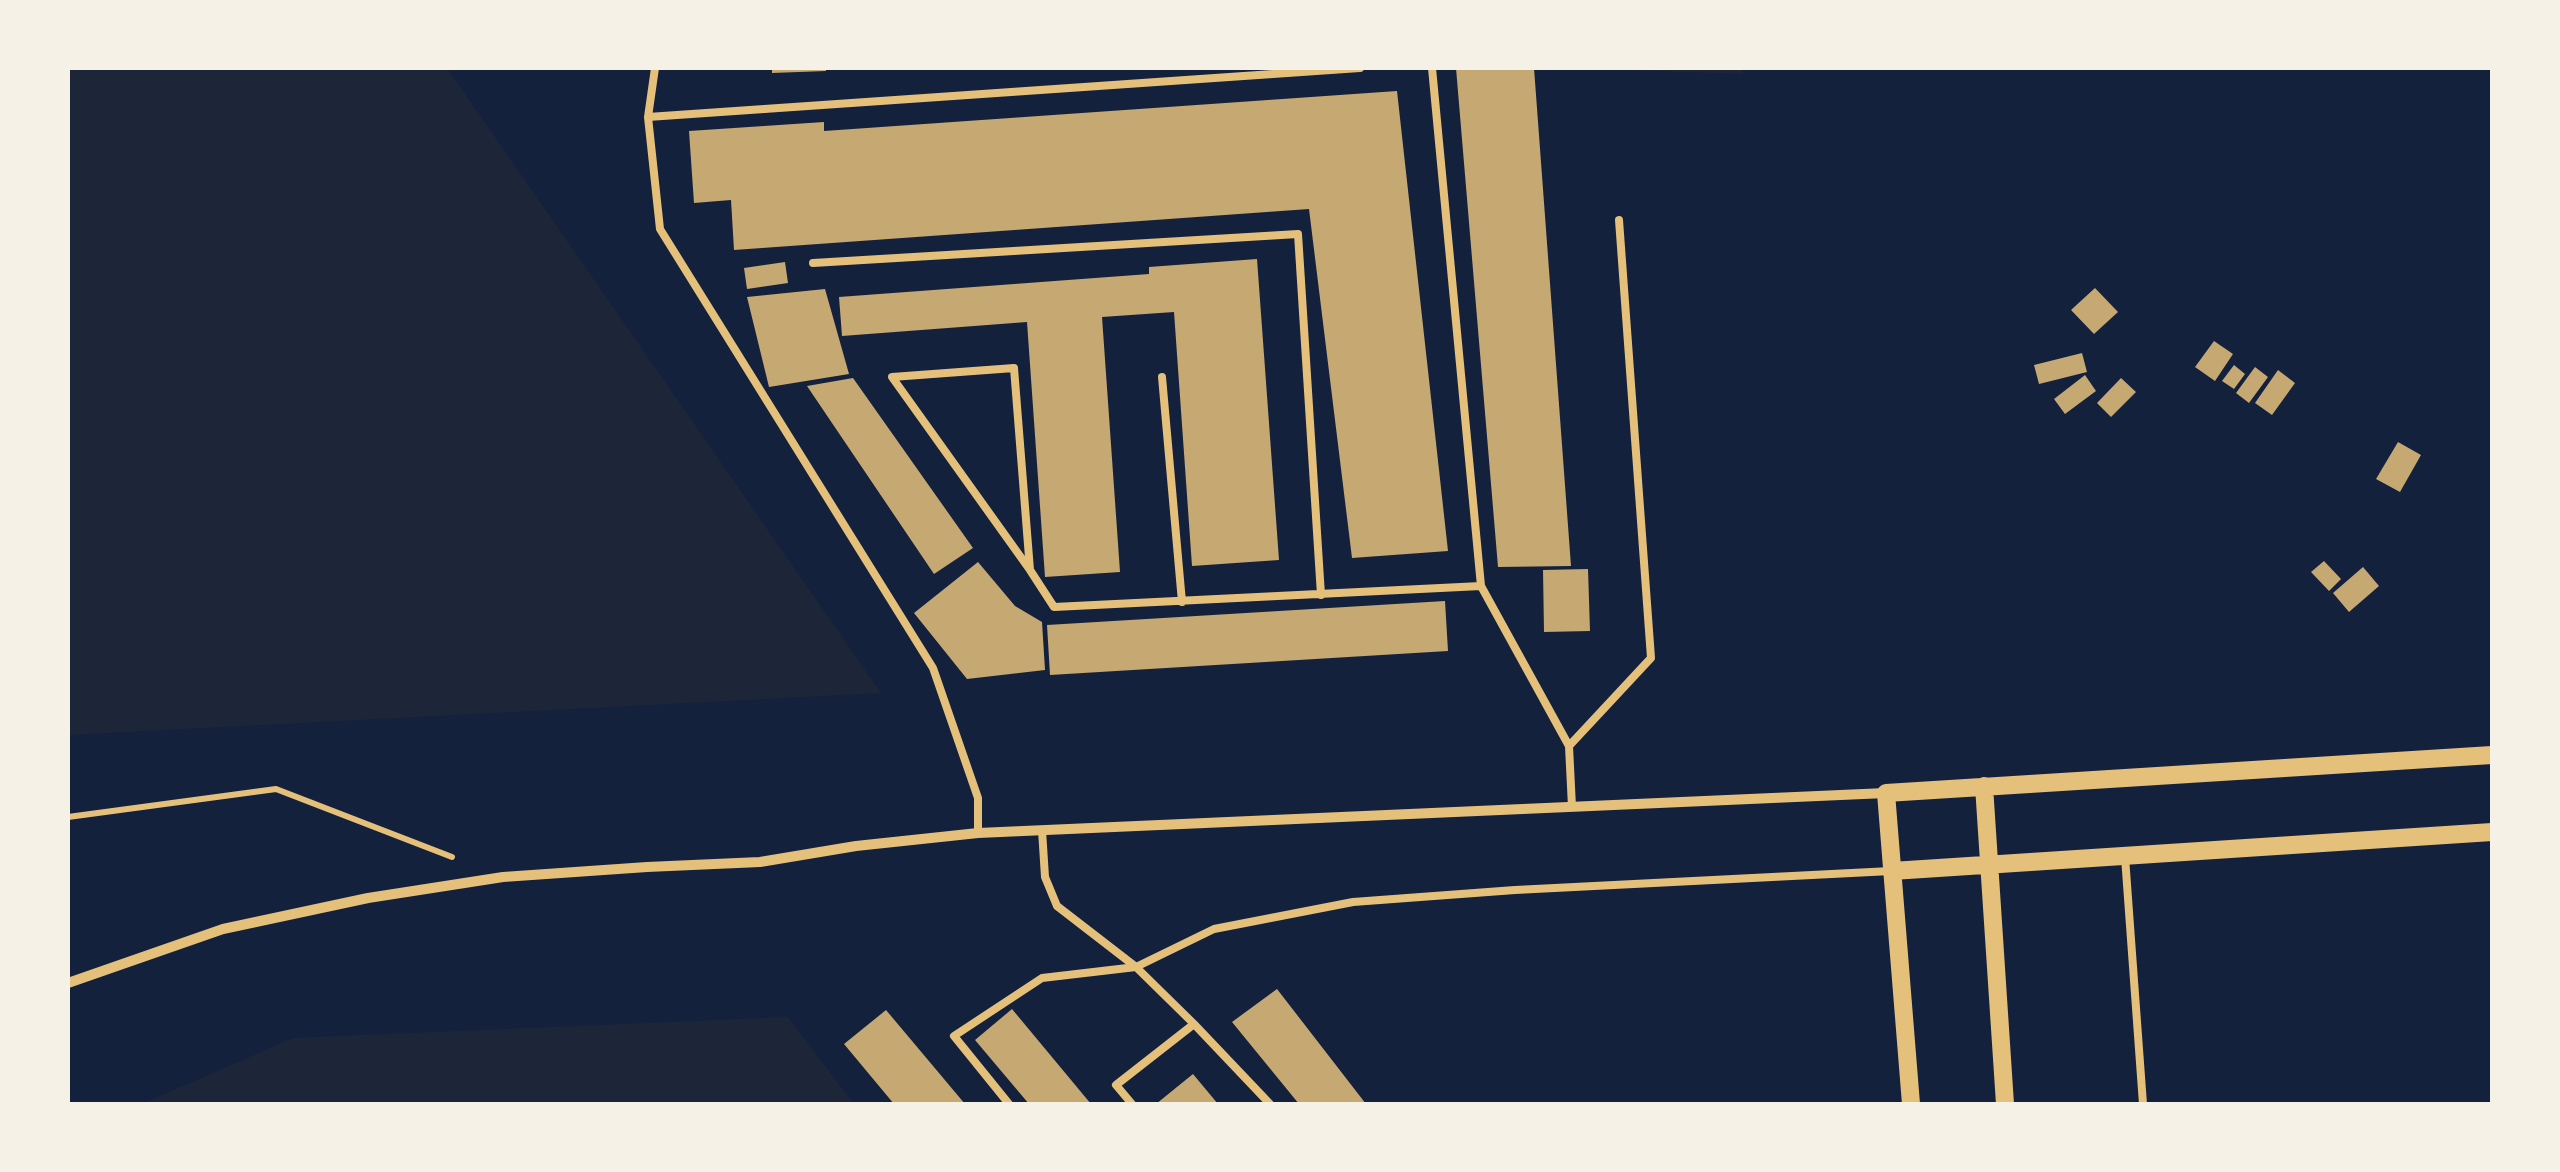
<!DOCTYPE html>
<style>
body{margin:0}
#map{position:relative;width:2560px;height:1172px;overflow:hidden;background:#14213d;font-family:Inter,sans-serif}
canvas{display:block}
.frame{position:absolute;inset:0;border:70px solid #f6f1e7;pointer-events:none}
</style>
<div id="map">
<canvas width="2560" height="1172"></canvas>
<div class="frame"></div>
</div>
<script>
const ctx = document.querySelector('canvas').getContext('2d');
ctx.lineJoin = 'round';
function paint(path, color) {
  ctx.fillStyle = color;
  ctx.fill(path, 'evenodd');
}
function poly(rows) {
  const path = new Path2D();
  for (const r of rows) {
    path.moveTo(r[0], r[1]);
    for (let i = 2; i < r.length; i += 2) path.lineTo(r[i], r[i + 1]);
  }
  return path;
}
function trace(path, color, width, dash) {
  ctx.strokeStyle = color;
  ctx.lineWidth = width;
  ctx.lineCap = dash ? 'butt' : 'round';
  ctx.setLineDash(dash || []);
  ctx.stroke(path);
}
const green = poly([
 [68,68,447,68,881,693,68,735],
 [1575,68,1742,68,1743,74],
 [788,1017,854,1104,142,1104,293,1038]
]);
const building = poly([
 [772,68,826,68,826,71,772,73],
 [1456,68,1534,68,1571,566,1498,567],
 [1397,91,1448,551,1352,558,1309,209,734,250,731,200,694,203,689,131,824,122,824,131],
 [1257,259,1279,560,1192,566,1174,312,1102,317,1120,572,1045,577,1027,322,842,336,839,297,1149,274,1149,267],
 [785,262,788,283,747,289,744,268],
 [2095,288,2118,312,2094,334,2071,310],
 [825,289,849,374,769,387,747,297],
 [2214,341,2233,354,2215,381,2195,367],
 [2082,353,2087,372,2039,384,2034,365],
 [2234,365,2245,374,2234,389,2222,381],
 [2255,367,2268,377,2249,403,2236,393],
 [2278,370,2295,383,2272,415,2255,403],
 [2085,375,2096,391,2065,414,2054,399],
 [853,378,973,548,934,574,807,386],
 [2121,378,2136,392,2111,417,2097,403],
 [2398,442,2421,455,2400,492,2376,479],
 [2324,561,2341,579,2329,591,2311,572],
 [978,562,1015,606,1042,622,1045,670,967,679,914,613],
 [2363,567,2379,586,2349,612,2333,593],
 [1588,569,1590,631,1544,632,1543,570],
 [1445,601,1448,651,1050,675,1047,625],
 [1277,989,1366,1104,1299,1104,1232,1022],
 [1012,1009,1091,1104,1029,1104,975,1040],
 [886,1010,965,1104,894,1104,844,1044],
 [1193,1074,1218,1104,1156,1104]
]);
const path = poly([
 [68,817,276,789,452,857]
]);
const service = poly([
 [655,68,648,117,660,229,933,668,978,798,978,833],
 [1432,68,1481,586,1569,746,1572,807],
 [648,117,1360,68],
 [813,263,1298,234,1321,595],
 [1162,377,1182,602],
 [1030,570,1014,368,892,377,1030,570,1054,607,1481,586],
 [1569,746,1651,658,1619,220],
 [1042,830,1045,877,1057,906,1136,967,1194,1024,1270,1104],
 [2125,857,2143,1104],
 [1009,1104,954,1036,1042,978,1136,967,1214,929,1353,902,1515,890,1891,871],
 [1132,1104,1116,1085,1194,1024]
]);
const minor = poly([
 [68,983,223,929,368,898,503,877,647,867,760,862,856,846,978,833,1886,793]
]);
const tertiary = poly([
 [1984,786,2005,1104],
 [1892,871,2492,832],
 [1911,1104,1886,793,2492,755]
]);
paint(green, '#1d2539');
paint(building, '#c6a872');
trace(path, '#e5c07b', 6);
trace(service, '#e5c07b', 8);
trace(minor, '#e5c07b', 10);
trace(tertiary, '#e5c07b', 18);
</script>
